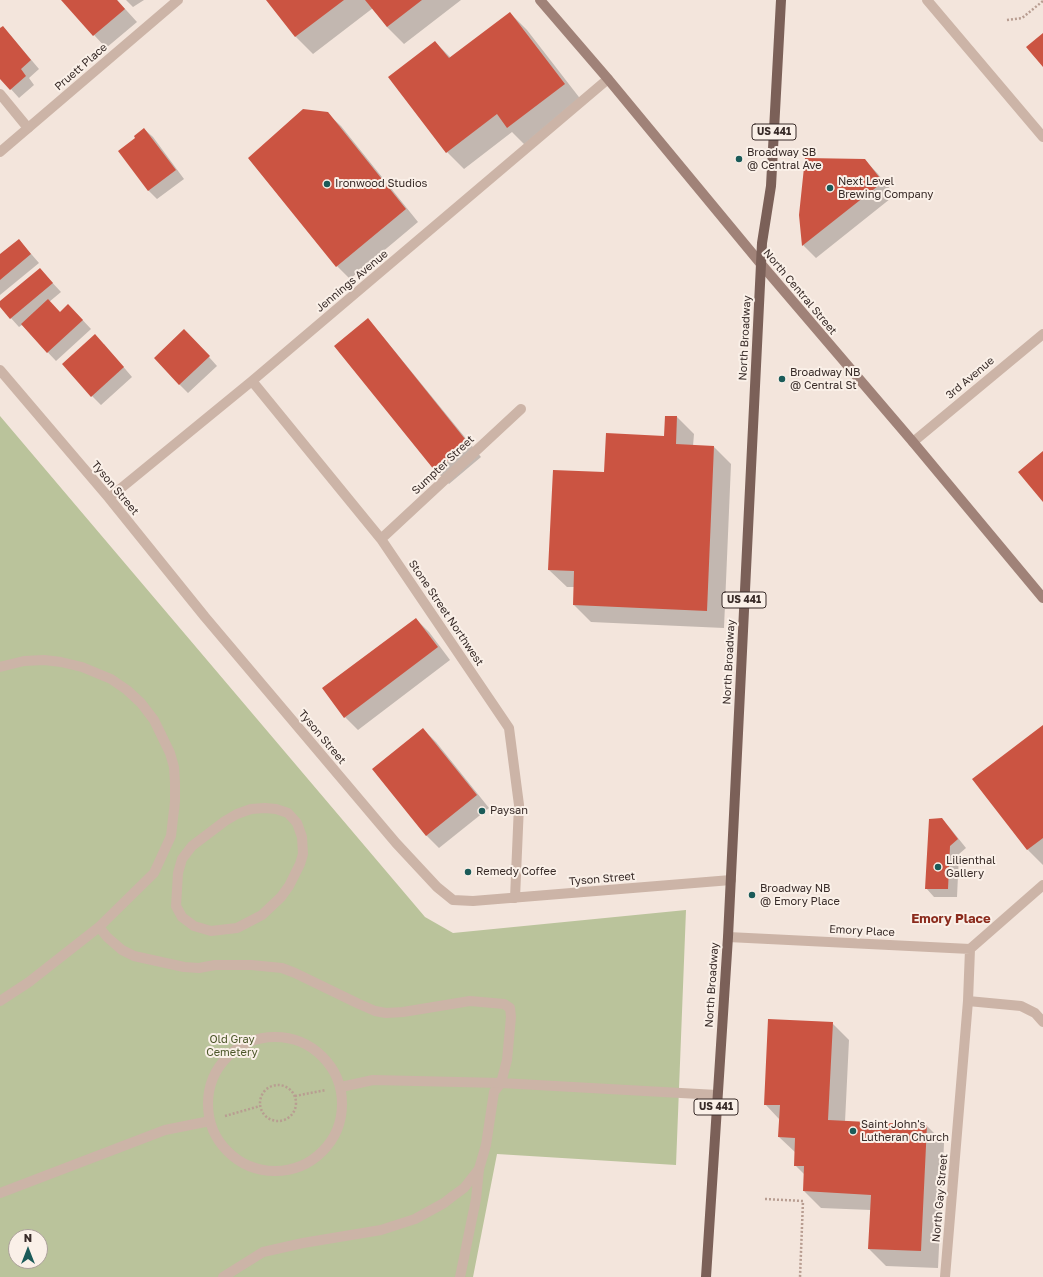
<!DOCTYPE html>
<style>
body{margin:0}
#map{position:relative;width:1043px;height:1277px;overflow:hidden;background:#f3e5dc;font-family:"Golos Text",sans-serif}
canvas{display:block}
.north{position:absolute;left:8px;top:1229px;width:40px;height:40px;box-sizing:border-box;background:#faf0e8;border:1px solid #aca19b;border-radius:50%;rotate:0deg;font-size:11px;font-weight:700;line-height:16px;text-align:center;color:#382b28}
.north::after{content:'';display:block;margin:auto;width:14px;height:18px;background:#1b5b59;clip-path:polygon(50% 0,100% 100%,50% 72%,0 100%)}
</style>
<div id="map">
<canvas width="1043" height="1277"></canvas>
<div class="north">N</div>
</div>
<script>
const ctx = document.querySelector('canvas').getContext('2d');
ctx.lineJoin = 'round';
function paint(path, color) {
  ctx.fillStyle = color;
  ctx.fill(path, 'evenodd');
}
function poly(rows) {
  const path = new Path2D();
  for (const r of rows) {
    if (r.length === 3) {
      path.moveTo(r[0] + r[2], r[1]);
      path.arc(r[0], r[1], r[2], 0, 2 * Math.PI);
      continue;
    }
    path.moveTo(r[0], r[1]);
    for (let i = 2; i < r.length; i += 2) path.lineTo(r[i], r[i + 1]);
  }
  return path;
}
function trace(path, color, width, dash) {
  ctx.strokeStyle = color;
  ctx.lineWidth = width;
  ctx.lineCap = dash ? 'butt' : 'round';
  ctx.setLineDash(dash || []);
  ctx.stroke(path);
}
function label(font, color, halo, rows, align = 'center') {
  ctx.font = font + ' "Golos Text",sans-serif';
  ctx.lineWidth = 4;
  ctx.setLineDash([]);
  ctx.textBaseline = 'middle';
  ctx.strokeStyle = halo;
  ctx.fillStyle = color;
  for (const [text, x, y, turn = 0] of rows) {
    ctx.save();
    ctx.translate(x, y);
    ctx.rotate((+turn || 0) * Math.PI / 180);
    ctx.textAlign = isNaN(turn) ? turn : align;
    if (halo) ctx.strokeText(text, 0, 0);
    ctx.fillText(text, 0, 0);
    ctx.restore();
  }
}
const green = poly([
 [0,416,425,917,453,933,686,910,676,1165,497,1154,473,1277,0,1277],
 [16,1237,40,1237,40,1261,16,1261]
]);
const shadow = poly([
 [62,0,117,0,137,22,106,48],
 [126,0,144,0,133,7],
 [267,0,461,0,404,44,387,27,373,8,313,54,296,37],
 [510,13,527,30,582,101,525,145,512,132,464,169,447,152,435,42,451,58],
 [0,29,11,36,39,69,29,78,34,85,19,98,0,77],
 [327,113,341,126,418,222,350,279,337,266,249,159],
 [144,129,153,137,184,179,157,199,148,190,137,138],
 [865,160,878,174,895,195,816,258,803,245,800,215],
 [19,240,39,263,0,295,0,256],
 [48,278,61,292,49,302,60,313,77,314,91,329,56,361,22,325,19,327,0,306,0,302],
 [367,320,380,333,481,457,449,484,436,471,335,346],
 [193,339,217,366,188,393,179,384],
 [104,344,132,377,101,405,92,396],
 [677,417,694,434,693,446,714,447,731,464,724,628,591,622,574,605,574,587,567,587,549,570,605,473,665,437],
 [416,619,429,632,450,660,358,730,345,717],
 [1043,726,1043,865,1028,850,974,779],
 [423,729,436,742,489,808,439,848,426,835],
 [942,819,950,828,966,848,959,854,957,897,934,897,926,888],
 [832,1023,849,1040,845,1122,927,1126,944,1143,938,1268,886,1266,869,1249,871,1210,821,1208,804,1191,805,1175,795,1165,796,1153,779,1137,780,1120,765,1104]
]);
const building = poly([
 [61,0,117,0,125,9,93,36],
 [266,0,344,0,295,37],
 [365,0,422,0,387,27],
 [510,12,565,84,507,128,497,114,446,153,388,77,435,41,449,58],
 [3,26,31,60,21,69,26,76,10,90,0,79,0,28],
 [1043,33,1043,67,1026,47],
 [303,109,328,112,406,209,336,267,248,158],
 [144,128,176,170,148,191,118,151,135,138,134,136],
 [805,158,865,159,883,182,802,246,799,215],
 [19,239,31,254,0,280,0,254],
 [40,268,53,283,10,319,0,307,0,301],
 [48,299,60,312,68,304,83,320,47,353,21,324],
 [368,318,469,444,435,471,334,346],
 [184,329,210,356,179,385,154,358],
 [95,334,124,367,91,397,62,364],
 [665,416,677,416,676,444,714,446,707,611,573,605,574,571,548,570,553,470,604,472,606,433,664,436],
 [1043,451,1043,502,1018,472],
 [416,618,438,647,344,718,322,688],
 [1043,725,1043,838,1027,850,972,779],
 [423,728,477,795,426,836,372,769],
 [942,818,958,839,950,846,948,889,925,889,929,819],
 [768,1019,833,1022,828,1120,927,1125,921,1251,868,1249,871,1195,803,1191,804,1166,794,1166,795,1138,778,1137,780,1105,764,1105]
]);
const path = poly([
 [1007,20,1022,18,1043,1],
 [278,1103,18],
 [295,1096,326,1090],
 [225,1116,260,1106],
 [765,1199,803,1201,800,1277]
]);
const lane = poly([
 [0,94,28,128],
 [479,1169,486,1145,494,1092,501,1083]
]);
const street = poly([
 [927,0,1043,137],
 [0,152,178,0],
 [0,370,109,498,205,617,396,843,437,887,453,900,473,901,731,880],
 [252,381,381,539,509,728,519,805,515,898],
 [913,442,1043,334],
 [109,498,252,381,608,79],
 [381,539,521,409],
 [0,667,24,661,44,660,61,662,82,667,111,679,127,690,141,703,154,720,170,753,174,767,175,783,175,801,171,836,154,873,99,927,29,982,0,1001],
 [265,808,276,809,288,813,297,823,302,837,303,854,300,864,289,886,281,897,262,915,237,928,211,931,194,926,182,917,176,906,178,873,182,859,192,846,225,821,237,814,251,809,265,808],
 [99,927,107,937,122,950,134,956,184,967,199,968,215,965,251,965,282,968,295,973,359,1004,375,1011,386,1013,403,1012,470,1001,504,1004,510,1008,511,1017,507,1060,501,1083],
 [728,937,970,949,1043,885],
 [968,1001,1021,1006,1035,1013,1043,1022],
 [275,1104,67],
 [341,1087,373,1080,501,1083,717,1095],
 [0,1193,165,1130,210,1121],
 [223,1277,263,1252,303,1243,381,1230,415,1219,444,1203,453,1196,464,1188,479,1169],
 [460,1277,476,1199,479,1169],
 [945,1277,968,1001,970,949]
]);
const secondary = poly([
 [540,0,608,79,761,264,913,442,1043,598]
]);
const primary = poly([
 [706,1277,728,937,761,264,762,243,771,186,781,0]
]);
const markers = [
 [739,159,4,"#1b5b59"],
 [327,184,4,"#1b5b59"],
 [830,188,4,"#1b5b59"],
 [782,379,4,"#1b5b59"],
 [482,811,4,"#1b5b59"],
 [938,867,4,"#1b5b59"],
 [468,872,4,"#1b5b59"],
 [752,895,4,"#1b5b59"],
 [853,1131,4,"#1b5b59"]
];
const shields = [
 [774,132,44],
 [744,600,44],
 [716,1107,44]
];
const shieldNames = [
 ["US 441",774,132],
 ["US 441",744,600],
 ["US 441",716,1107]
];
const streetNames = [
 ["Pruett Place",81,67,-41],
 ["Jennings Avenue",352,281,-40],
 ["North Central Street",800,292,50],
 ["North Broadway",745,338,-87],
 ["3rd Avenue",970,378,-40],
 ["Sumpter Street",443,465,-43],
 ["Tyson Street",115,488,50],
 ["Stone Street Northwest",446,613,56],
 ["North Broadway",729,662,-87],
 ["Tyson Street",322,737,50],
 ["Tyson Street",602,879,-5],
 ["Emory Place",862,931,3],
 ["North Broadway",712,985,-86],
 ["North Gay Street",940,1198,-85]
];
const poiNames = [
 ["Broadway SB",747,153],
 ["@ Central Ave",747,166],
 ["Next Level",838,182],
 ["Brewing Company",838,195],
 ["Ironwood Studios",335,184],
 ["Broadway NB",790,373],
 ["@ Central St",790,386],
 ["Paysan",490,811],
 ["Lilienthal",946,861],
 ["Gallery",946,874],
 ["Remedy Coffee",476,872],
 ["Broadway NB",760,889],
 ["@ Emory Place",760,902],
 ["Saint John's",861,1125],
 ["Lutheran Church",861,1138]
];
const parkNames = [
 ["Old Gray",232,1040],
 ["Cemetery",232,1053]
];
const quarterNames = [
 ["Emory Place",951,919]
];
paint(green, '#bac39b');
paint(shadow, '#0003');
paint(building, '#cb5442');
trace(path, '#b89d91', 2.5, [2, 2]);
trace(lane, '#ccb4a7', 10);
trace(street, '#ccb4a7', 10);
trace(secondary, '#a08278', 10);
trace(primary, '#7b6058', 10);
for (const [x, y, r, color] of markers) {
  const dot = new Path2D();
  dot.arc(x, y, r, 0, 2 * Math.PI);
  ctx.fillStyle = color;
  ctx.fill(dot);
  trace(dot, '#faf0e8', 1.5);
}
for (const [x, y, w] of shields) {
  const box = new Path2D();
  box.roundRect(x - w / 2, y - 8, w, 16, 3);
  ctx.fillStyle = '#faf0e8';
  ctx.fill(box);
  trace(box, '#382b28', 1);
}
label('bold 10px', '#382b28', null, shieldNames);
label('11px', '#382b28', '#faf0e8', streetNames);
label('11px', '#382b28', '#faf0e8', poiNames, 'left');
label('11px', '#4c572a', '#faf0e8', parkNames);
label('bold 13px', '#8b2b1d', '#faf0e8', quarterNames);
</script>
